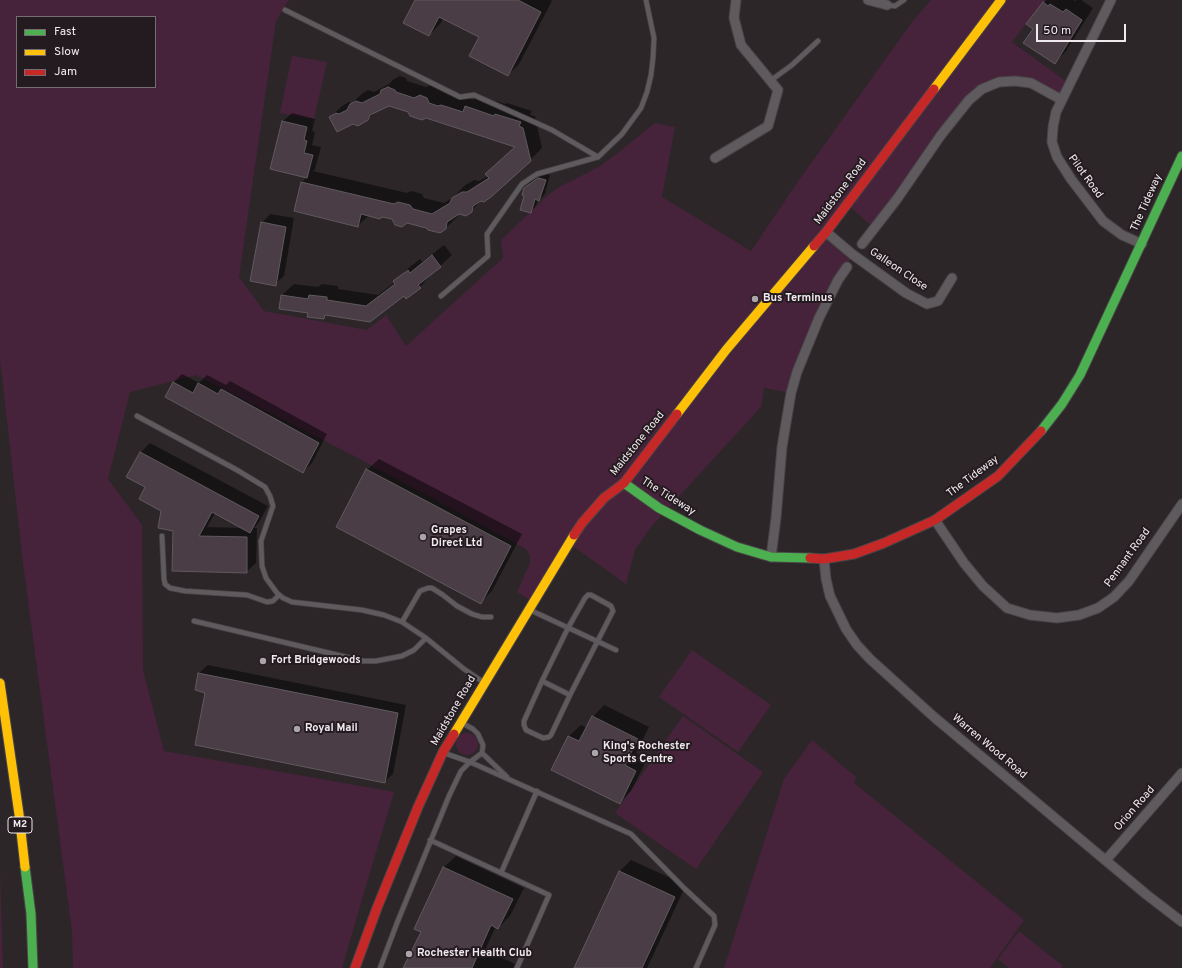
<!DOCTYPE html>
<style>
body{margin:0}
#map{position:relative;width:1182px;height:968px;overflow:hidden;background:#2c2629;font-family:Overpass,sans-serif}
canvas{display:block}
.legend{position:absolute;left:16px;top:16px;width:140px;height:72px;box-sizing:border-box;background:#241b20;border:1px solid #766d72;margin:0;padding:5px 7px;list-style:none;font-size:12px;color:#f0e9ed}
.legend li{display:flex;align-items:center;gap:8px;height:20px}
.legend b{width:20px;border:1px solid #766d72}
.scale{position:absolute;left:1036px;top:24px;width:90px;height:18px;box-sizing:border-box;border:2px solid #f0e9ed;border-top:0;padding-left:5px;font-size:12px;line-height:14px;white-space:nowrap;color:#f0e9ed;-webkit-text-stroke:3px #241b20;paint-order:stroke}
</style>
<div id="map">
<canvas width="1182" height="968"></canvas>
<ul class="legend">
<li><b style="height:5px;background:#4caf50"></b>Fast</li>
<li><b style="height:5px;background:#ffc107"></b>Slow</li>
<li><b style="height:5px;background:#c62828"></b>Jam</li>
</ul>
<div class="scale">50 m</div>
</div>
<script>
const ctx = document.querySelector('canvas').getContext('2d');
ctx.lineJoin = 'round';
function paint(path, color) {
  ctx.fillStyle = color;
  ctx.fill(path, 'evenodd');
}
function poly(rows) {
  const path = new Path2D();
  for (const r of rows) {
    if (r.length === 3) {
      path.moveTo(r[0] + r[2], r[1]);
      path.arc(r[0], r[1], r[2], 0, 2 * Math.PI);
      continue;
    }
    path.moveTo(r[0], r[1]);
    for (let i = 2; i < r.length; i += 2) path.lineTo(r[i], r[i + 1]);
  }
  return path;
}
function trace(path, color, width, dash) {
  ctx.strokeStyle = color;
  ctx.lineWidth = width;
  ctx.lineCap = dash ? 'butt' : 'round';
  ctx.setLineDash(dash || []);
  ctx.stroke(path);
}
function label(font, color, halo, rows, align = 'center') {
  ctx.font = font + ' Overpass,sans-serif';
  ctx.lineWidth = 4;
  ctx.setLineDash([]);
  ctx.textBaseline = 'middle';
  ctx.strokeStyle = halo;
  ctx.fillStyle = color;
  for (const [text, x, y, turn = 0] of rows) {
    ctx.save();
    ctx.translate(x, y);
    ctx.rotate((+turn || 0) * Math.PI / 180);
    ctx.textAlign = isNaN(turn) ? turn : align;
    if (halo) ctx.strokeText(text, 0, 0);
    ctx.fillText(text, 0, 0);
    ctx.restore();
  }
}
const green = poly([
 [0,0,289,0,276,21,239,277,264,311,367,330,386,315,406,346,503,258,501,240,548,195,561,186,581,176,600,166,619,152,655,123,675,127,662,197,751,251,799,180,912,22,931,0,1045,0,1012,42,1070,84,1062,100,1031,83,999,82,969,100,875,229,848,205,826,232,852,254,847,267,838,280,791,393,764,388,761,407,651,527,635,550,626,584,570,544,533,602,517,592,530,563,530,556,526,549,356,457,196,375,130,392,108,479,142,525,143,670,164,751,394,792,363,896,342,968,73,968,72,931,23,563,0,359],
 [17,17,155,17,155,87,17,87],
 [292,56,327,62,314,119,280,113],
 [692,650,771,705,738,752,659,697],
 [683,716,763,772,696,869,615,813],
 [467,744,11],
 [812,740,856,777,854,783,1024,920,990,968,724,968,784,779],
 [0,870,3,968,0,968],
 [1019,931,1063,966,1062,968,1009,968,998,959]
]);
const shadow = poly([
 [416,0,550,0,552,1,519,64,508,75,480,36,444,18,440,24,429,35],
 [1046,0,1073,0,1075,1,1077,0,1081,0,1093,8,1066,51,1055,62,1034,29,1044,3],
 [400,76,406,78,407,81,426,87,432,84,438,87,441,91,450,95,453,93,473,100,478,95,505,104,507,103,532,111,530,115,535,116,542,148,530,160,482,200,471,211,458,214,457,217,445,229,427,227,393,218,369,215,358,226,295,210,302,182,307,177,283,121,292,113,315,119,312,131,315,132,312,145,321,147,315,169,313,171,407,193,411,191,422,194,424,198,444,203,454,197,464,186,474,180,479,181,488,176,516,146,389,104,376,111,368,119,330,117,342,106,349,102,352,103,363,93,368,90,374,92,389,84,394,79],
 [544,173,550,175,545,194,539,200,538,199,536,206,530,212,526,195,526,187,531,181],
 [270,214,294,218,284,276,275,284,262,223],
 [444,245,452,255,440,266,430,274,431,275,420,287,404,294,370,321,327,315,324,318,309,312,282,295,294,284,318,287,322,284,338,286,338,289,378,295,395,282,406,270,420,259,422,262],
 [182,374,199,383,207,375,226,385,230,381,327,434,312,463,303,472,166,396,174,382],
 [150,443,268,506,259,522,254,528,257,528,256,563,246,572,174,530,147,487,128,476,141,452],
 [215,513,242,528,207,527],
 [379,459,522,534,492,591,480,603,367,470],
 [208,665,406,705,393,774,384,782,206,692,199,673],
 [604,705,649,727,636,753,647,759,631,791,619,803,553,770,569,736,581,725,587,728,593,717],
 [456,856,524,888,510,916,498,928,496,926,485,950,515,964,513,968,404,968,422,931,416,928,444,867],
 [631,860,686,885,647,968,575,968,619,872]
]);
const building = poly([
 [415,0,518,0,541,12,508,76,469,56,479,37,439,17,429,36,403,23,415,0],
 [1043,2,1048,6,1050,4,1063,12,1066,9,1082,20,1055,64,1023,43,1033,29,1026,24,1043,2],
 [388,87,395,90,396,92,414,98,420,95,427,98,429,103,438,106,441,105,463,112,465,106,494,116,495,114,521,122,519,126,523,128,531,161,491,197,484,202,481,201,473,206,472,212,466,216,459,214,447,222,446,229,440,233,428,230,426,228,407,223,402,227,395,225,392,219,382,217,380,219,361,214,358,227,294,211,301,182,394,204,398,202,410,205,413,209,432,214,450,203,452,198,462,192,467,192,489,178,485,174,515,147,426,118,422,120,410,116,408,112,389,106,370,115,368,120,358,126,353,124,337,132,329,117,336,113,339,114,347,110,350,104,356,101,362,103,380,94,381,90,388,87],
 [282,121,307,127,304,140,307,141,304,153,313,155,307,178,270,169,282,121],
 [538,178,546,180,539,201,535,199,531,213,520,210,524,196,522,195,524,188,538,178],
 [261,222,286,227,276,286,250,281,261,222],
 [432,255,441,267,418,285,421,288,406,299,404,296,370,322,325,315,324,319,307,317,308,313,279,309,281,295,308,299,309,295,327,297,327,300,366,306,395,284,393,281,408,270,410,273,432,255],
 [173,382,193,393,198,383,218,394,221,389,319,443,303,473,165,397,173,382],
 [140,452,259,516,250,533,212,512,199,536,247,537,247,573,172,571,173,531,158,528,161,511,139,499,145,487,126,477,140,452],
 [366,469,511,546,481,604,336,527,366,469],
 [198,673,398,713,385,783,195,745,205,693,195,690,198,673],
 [592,716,638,739,625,765,636,771,620,804,551,770,568,736,579,741,592,716],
 [443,867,513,899,498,929,491,925,472,968,403,968,421,932,414,929,443,867],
 [619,871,675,897,642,968,574,968,619,871]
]);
const lane = poly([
 [887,5,895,6,904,0],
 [285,10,460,97,474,95,552,130,598,157],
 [770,81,792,65,818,41],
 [441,296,488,256,487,234,522,184,537,174,598,157,622,134,641,108,647,92,651,75,653,58,654,38,646,0],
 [137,416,237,470,265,487,270,496,273,506,261,541,262,566,266,578,277,593,283,598,292,602,301,603,362,610,384,615,402,622,426,638,464,669,483,682],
 [162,536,164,579,165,584,170,588,185,591,247,595,267,602,273,601,279,595],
 [588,595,591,595,611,606,613,611,570,695,551,735,549,737,543,738,526,730,524,725,524,721,542,681,568,628,585,598,588,595],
 [530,610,616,650],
 [194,621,363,661,376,661,402,656,414,650,426,638],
 [402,622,420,591,428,588,432,588,443,595,457,606,472,614,482,617,491,617],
 [542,681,570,695],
 [462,723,473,729,478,734,483,745,482,753,507,777],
 [444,753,470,762,631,834,685,889,714,916,715,925,696,968],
 [430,840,549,895,517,968],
 [501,873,537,791],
 [380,968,397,923,449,796,461,771,470,762,482,753]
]);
const street = poly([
 [868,0,887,5],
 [1111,0,1056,112,1053,127,1052,142,1057,157,1071,179,1103,221,1122,235,1142,244],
 [715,158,768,126,778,90,741,45,734,18,736,0],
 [826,232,852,254,906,293,927,304,938,301,952,278],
 [862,244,897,199,941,135,969,100,982,89,999,82,1015,81,1031,83,1062,100],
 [935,520,964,563,983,586,1007,608,1030,615,1057,618,1079,615,1098,608,1114,597,1129,581,1182,504],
 [771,557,776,518,782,447,791,393,797,372,819,318,838,280,847,267],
 [824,559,826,579,830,596,846,629,857,645,870,659,934,717,1147,895,1182,922],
 [1106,860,1182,773]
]);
const fast = poly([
 [1041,431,1062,404,1080,375,1182,156],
 [624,483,659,508,700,530,737,547,771,557,810,558],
 [25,867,31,914,33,968]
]);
const slow = poly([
 [934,89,1001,0],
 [677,414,726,350,814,246],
 [0,683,19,814,25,867],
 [454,734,574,535]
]);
const jam = poly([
 [814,246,826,232,934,89],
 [574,535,582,523,604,498,624,483,677,414],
 [810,558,824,559,854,554,884,543,935,520,998,476,1041,431],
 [355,968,377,908,418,807,443,752,454,734]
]);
const markers = [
 [755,299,4,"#aba5a8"],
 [423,537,4,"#aba5a8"],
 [263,661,4,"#aba5a8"],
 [297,729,4,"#aba5a8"],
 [595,753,4,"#aba5a8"],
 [409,954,4,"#aba5a8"]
];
const shields = [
 [20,825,24]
];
const shieldNames = [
 ["M2",20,825]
];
const streetNames = [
 ["Pilot Road",1085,177,54],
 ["Maidstone Road",841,192,-53],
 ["The Tideway",1147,203,-66],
 ["Galleon Close",898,270,34],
 ["Maidstone Road",638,444,-51],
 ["The Tideway",973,477,-37],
 ["The Tideway",668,497,32],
 ["Pennant Road",1128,558,-54],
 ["Maidstone Road",454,711,-60],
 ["Warren Wood Road",989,747,40],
 ["Orion Road",1135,809,-49]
];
const poiNames = [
 ["Bus Terminus",763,299],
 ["Grapes",431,531],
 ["Direct Ltd",431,544],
 ["Fort Bridgewoods",271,661],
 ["Royal Mail",305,729],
 ["King's Rochester",603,747],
 ["Sports Centre",603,760],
 ["Rochester Health Club",417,954]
];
paint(green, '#46233a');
paint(shadow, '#0007');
paint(building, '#4b3d46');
trace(building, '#5f5a5d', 1);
trace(lane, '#484346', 6);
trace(street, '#484346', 11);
trace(fast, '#484346', 11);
trace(slow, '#484346', 11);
trace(jam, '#484346', 11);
trace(lane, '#5e5a5d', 4.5);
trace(street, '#5e5a5d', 9);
trace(fast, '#4caf50', 9);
trace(slow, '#ffc107', 9);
trace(jam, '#c62828', 9);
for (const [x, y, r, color] of markers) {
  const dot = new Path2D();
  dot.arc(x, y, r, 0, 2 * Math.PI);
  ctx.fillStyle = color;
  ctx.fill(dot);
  trace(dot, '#241b20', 1.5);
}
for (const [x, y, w] of shields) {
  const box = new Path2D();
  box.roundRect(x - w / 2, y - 8, w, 16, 3);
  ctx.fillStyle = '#241b20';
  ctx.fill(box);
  trace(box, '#f0e9ed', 1);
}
label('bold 10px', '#f0e9ed', null, shieldNames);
label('11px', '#f0e9ed', '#241b20', streetNames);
label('bold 11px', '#f0e9ed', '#241b20', poiNames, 'left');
</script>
